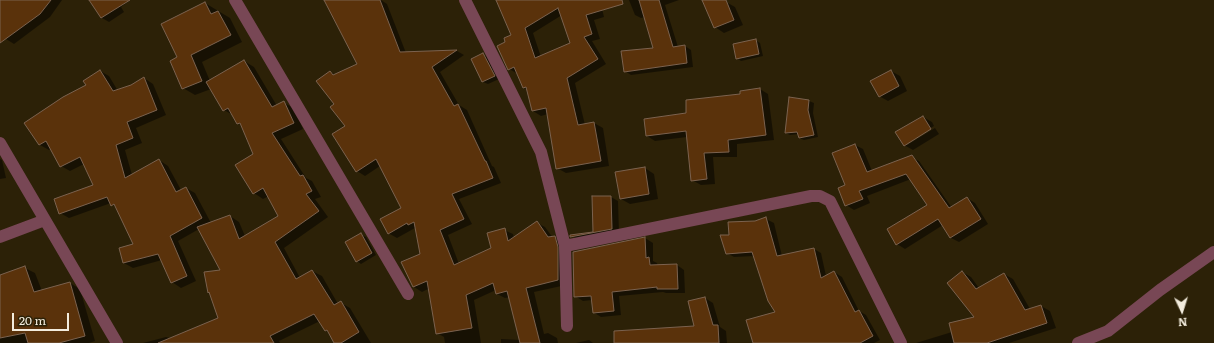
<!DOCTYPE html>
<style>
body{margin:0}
#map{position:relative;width:1214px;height:343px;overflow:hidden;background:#2c2107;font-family:Literata,serif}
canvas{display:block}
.north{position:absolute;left:1162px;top:291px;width:40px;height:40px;-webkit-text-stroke:3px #2c2107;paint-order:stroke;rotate:176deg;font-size:11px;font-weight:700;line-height:16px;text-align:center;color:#f3ecdd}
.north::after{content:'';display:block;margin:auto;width:14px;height:18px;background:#f3ecdd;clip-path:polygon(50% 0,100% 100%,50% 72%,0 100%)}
.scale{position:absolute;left:12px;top:313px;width:57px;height:18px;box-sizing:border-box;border:2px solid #f3ecdd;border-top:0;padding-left:5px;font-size:12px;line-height:14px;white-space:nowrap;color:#f3ecdd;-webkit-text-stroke:3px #2c2107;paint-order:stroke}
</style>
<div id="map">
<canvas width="1214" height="343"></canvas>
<div class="north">N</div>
<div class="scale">20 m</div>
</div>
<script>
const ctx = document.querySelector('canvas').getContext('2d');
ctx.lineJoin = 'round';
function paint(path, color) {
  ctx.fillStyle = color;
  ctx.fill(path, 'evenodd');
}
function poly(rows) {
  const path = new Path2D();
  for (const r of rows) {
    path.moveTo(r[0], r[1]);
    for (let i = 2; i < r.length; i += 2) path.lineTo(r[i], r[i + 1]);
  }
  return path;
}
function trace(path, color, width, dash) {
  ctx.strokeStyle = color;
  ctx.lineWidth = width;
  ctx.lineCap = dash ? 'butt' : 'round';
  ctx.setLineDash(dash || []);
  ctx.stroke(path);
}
const shadow = poly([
 [0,0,62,0,50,17,14,44,6,39,0,31],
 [90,0,130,0,121,7,124,12,109,22,102,18],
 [326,0,381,0,387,4,406,53,457,51,464,55,440,72,459,105,467,110,492,166,494,167,501,183,459,199,472,224,448,235,459,264,493,249,504,230,513,234,514,238,537,223,545,227,553,238,563,242,566,285,534,292,544,334,548,333,557,338,558,343,501,343,501,339,520,340,510,297,505,298,497,294,496,290,474,300,481,343,445,343,444,337,437,333,430,288,422,292,414,287,402,263,421,255,417,229,415,228,397,238,388,233,402,208,380,166,365,176,357,171,346,126,335,104,330,72,336,75,359,65],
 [497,0,600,0,604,17,594,20,600,39,592,41,606,64,575,83,585,125,594,123,603,128,609,166,566,173,557,168,548,114,541,116,533,111,528,90,524,88,518,74,509,69,506,43,512,36],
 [562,15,571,43,541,57,533,33],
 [629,0,679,0,665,5,678,47,685,46,691,50,693,67,631,75,625,71,655,48,645,17,641,18,635,15],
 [726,2,735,7,743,25,724,33,715,27],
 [205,3,230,18,242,42,202,62,210,81,244,61,254,67,277,106,284,103,294,108,303,129,281,139,306,178,312,181,321,197,315,199,328,217,284,248,300,278,312,271,322,276,338,304,341,303,350,308,371,343,336,343,330,333,325,330,320,321,279,341,280,343,143,343,166,337,170,338,219,319,221,270,199,229,178,241,196,281,181,288,172,282,162,260,133,268,124,263,134,244,117,208,111,203,69,218,60,213,95,185,84,164,70,171,61,166,51,148,49,150,40,145,25,123,87,85,100,71,109,76,118,91,131,86,144,78,153,84,166,115,136,128,142,143,125,150,132,175,159,160,168,166,181,190,186,188,195,193,211,223,230,216,239,222,245,236,280,216,269,196,263,199,254,193,254,154,242,126,238,123,233,115,224,110,211,89,195,95,183,88,178,57],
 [755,40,760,43,763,56,741,61,737,58],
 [483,54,487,57,499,79,488,84,483,82,472,59],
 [891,71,900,76,907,91,888,101,879,96],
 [760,89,768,94,774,140,737,144,737,157,713,157,715,184,701,185,692,180,687,137,655,141,647,136,687,113],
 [790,98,809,101,814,103,813,113,818,137,804,140,799,138,799,134,790,135,786,133],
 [923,117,932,122,934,126,907,142,907,145,935,128,939,134,913,150,904,145],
 [855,145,863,149,872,171,911,157,919,161,952,208,967,198,975,203,988,224,959,242,951,238,943,225,905,249,897,244,929,205,911,179,867,196,870,203,854,210,846,205,846,186],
 [0,159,2,160,6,178,0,179],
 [645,168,654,174,658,199,630,204,621,199],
 [593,197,611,197,618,201,619,233,579,241,571,235,594,233],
 [766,219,774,223,782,256,814,249,821,253,826,276,834,272,842,277,859,311,866,315,880,340,874,343,754,343,777,312,755,256,734,257,727,253,730,236,755,222],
 [361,235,366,237,376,255,361,264,357,261],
 [645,238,653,243,653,261,657,263,658,266,677,265,684,270,685,293,666,293,663,292,619,296,621,315,601,317,593,312,592,300,583,301,575,296,574,253],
 [25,268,35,273,42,291,70,283,80,289,95,341,89,343,0,343,0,276],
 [962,272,971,277,979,288,1004,274,1013,279,1030,309,1041,306,1050,311,1056,328,1009,343,916,343,952,332,976,317],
 [705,298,713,303,720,327,726,331,727,343,639,343,695,327],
 [589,340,593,343,576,343]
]);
const building = poly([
 [0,0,51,0,40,14,0,43,0,0],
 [89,0,130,0,101,18,89,0],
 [324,0,380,0,400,52,457,50,432,67,454,106,458,104,485,161,486,161,493,178,452,194,464,219,440,230,454,265,491,248,487,233,505,228,508,241,537,221,548,237,555,236,558,247,558,280,526,288,540,343,520,343,507,291,496,294,493,283,466,295,472,328,436,334,427,281,413,287,401,262,420,254,414,222,408,225,407,223,388,234,380,219,401,208,376,159,356,172,332,134,345,126,330,107,334,104,316,81,330,71,333,75,357,64,324,0],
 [496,0,622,0,623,4,586,15,592,34,584,37,598,59,567,78,578,125,594,122,601,161,556,169,546,108,532,111,526,87,523,88,514,67,508,70,497,46,505,42,504,38,511,35,496,0],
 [558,8,570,43,535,58,525,28,558,8],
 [639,0,659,0,673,47,685,45,687,63,624,72,621,51,653,48,639,0],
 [702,0,726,0,734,20,714,28,702,0],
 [205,2,211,14,218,11,231,35,191,55,202,81,182,89,170,61,177,57,161,24,205,2],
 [756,39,759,54,736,59,733,44,756,39],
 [483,53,495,76,482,82,471,59,483,53],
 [244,60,272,107,284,101,294,123,272,133,300,176,303,175,312,191,306,194,319,211,275,242,296,279,312,270,334,305,341,301,359,332,341,343,334,343,327,330,325,331,314,314,270,336,274,343,158,343,218,318,209,292,208,293,204,272,220,270,197,227,230,215,239,239,278,216,263,188,253,194,235,165,253,154,240,123,237,124,228,108,223,111,206,82,244,60],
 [100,70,113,91,131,85,144,77,157,110,127,122,133,138,116,145,125,178,159,159,176,192,186,187,202,218,170,236,187,276,171,283,158,254,123,263,119,248,133,244,114,204,111,206,107,197,59,214,54,199,93,185,80,157,60,167,46,141,39,145,24,123,63,97,86,85,83,81,100,70],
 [891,70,899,86,879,97,870,81,891,70],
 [760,88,766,135,728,140,729,152,704,153,707,179,691,181,686,131,646,136,644,119,686,113,686,100,740,94,740,91,760,88],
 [789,97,809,100,808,110,814,135,799,138,797,132,785,133,789,97],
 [923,116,931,129,904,146,895,132,923,116],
 [855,144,867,172,912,155,949,208,967,197,981,219,950,238,938,219,896,245,887,229,927,205,906,174,859,191,863,199,845,206,838,188,845,185,832,153,855,144],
 [645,167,649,194,620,199,615,172,645,167],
 [592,196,611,196,612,229,570,237,570,235,593,232,592,196],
 [766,217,777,256,814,248,821,278,834,271,855,312,859,310,873,336,860,343,753,343,746,320,775,312,768,301,752,252,726,254,720,235,729,235,728,222,755,221,766,217],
 [361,233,372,253,356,262,345,242,361,233],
 [645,237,646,258,649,257,650,265,677,264,678,289,657,289,657,287,612,292,614,311,593,313,591,296,574,297,573,252,645,237],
 [25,266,34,292,70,282,85,336,59,343,28,343,25,333,0,338,0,275,25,266],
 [962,271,976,289,1004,273,1025,310,1041,305,1047,323,987,343,954,343,949,323,974,317,947,283,962,271],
 [705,297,713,325,718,325,719,343,614,343,614,331,694,326,688,301,705,297]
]);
const minor = poly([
 [235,0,408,294],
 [465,0,541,152,565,246,567,326],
 [0,143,117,343],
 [0,237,45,220],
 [565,246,811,196,820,196,830,201,901,343],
 [1078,343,1108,331,1160,290,1214,252]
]);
paint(shadow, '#0007');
paint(building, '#5a320b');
trace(building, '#7b624f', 1);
trace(minor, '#784755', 12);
</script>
